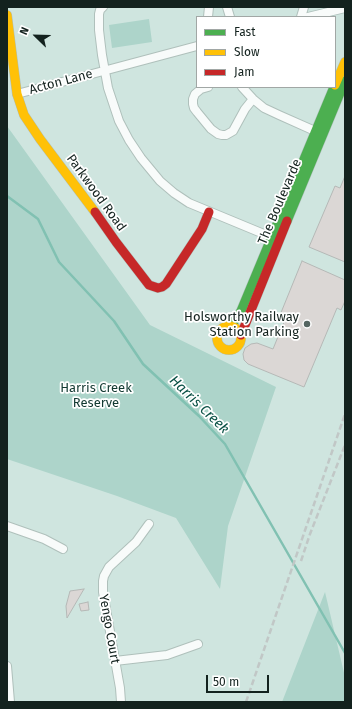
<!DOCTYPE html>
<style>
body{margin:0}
#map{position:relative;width:352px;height:709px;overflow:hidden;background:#cfe5df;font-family:"Fira Sans",sans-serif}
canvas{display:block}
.frame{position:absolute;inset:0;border:8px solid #13221e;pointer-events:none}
.legend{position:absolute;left:196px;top:16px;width:140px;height:72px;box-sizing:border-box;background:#fff;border:1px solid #a1a7a5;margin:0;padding:5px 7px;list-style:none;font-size:12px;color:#13221e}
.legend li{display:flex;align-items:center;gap:8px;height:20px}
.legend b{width:20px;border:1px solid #a1a7a5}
.north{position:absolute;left:16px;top:16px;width:40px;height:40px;-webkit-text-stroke:3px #fff;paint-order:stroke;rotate:293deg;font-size:11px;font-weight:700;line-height:16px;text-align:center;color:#13221e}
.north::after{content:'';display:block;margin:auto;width:14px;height:18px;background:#13221e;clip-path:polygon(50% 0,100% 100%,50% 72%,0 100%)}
.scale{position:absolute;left:206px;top:675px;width:63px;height:18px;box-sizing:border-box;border:2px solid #13221e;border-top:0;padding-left:5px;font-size:12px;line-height:14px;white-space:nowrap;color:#13221e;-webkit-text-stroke:3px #fff;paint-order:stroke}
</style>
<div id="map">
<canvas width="352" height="709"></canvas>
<div class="frame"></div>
<ul class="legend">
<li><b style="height:5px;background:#4caf50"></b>Fast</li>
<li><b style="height:5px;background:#ffc107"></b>Slow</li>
<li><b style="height:5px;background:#c62828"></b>Jam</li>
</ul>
<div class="north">N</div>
<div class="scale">50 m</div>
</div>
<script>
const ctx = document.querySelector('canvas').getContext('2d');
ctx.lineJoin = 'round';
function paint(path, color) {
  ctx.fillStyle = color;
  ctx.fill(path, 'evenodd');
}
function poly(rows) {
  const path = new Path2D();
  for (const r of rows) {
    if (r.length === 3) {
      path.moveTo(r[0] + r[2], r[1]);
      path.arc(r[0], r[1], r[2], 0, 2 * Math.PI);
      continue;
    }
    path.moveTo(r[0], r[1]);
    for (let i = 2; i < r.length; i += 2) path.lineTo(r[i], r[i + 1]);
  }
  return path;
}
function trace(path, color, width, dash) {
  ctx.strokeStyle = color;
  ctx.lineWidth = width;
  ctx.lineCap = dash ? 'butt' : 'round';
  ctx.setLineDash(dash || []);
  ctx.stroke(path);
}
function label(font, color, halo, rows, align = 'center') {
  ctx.font = font + ' "Fira Sans",sans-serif';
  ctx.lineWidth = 3.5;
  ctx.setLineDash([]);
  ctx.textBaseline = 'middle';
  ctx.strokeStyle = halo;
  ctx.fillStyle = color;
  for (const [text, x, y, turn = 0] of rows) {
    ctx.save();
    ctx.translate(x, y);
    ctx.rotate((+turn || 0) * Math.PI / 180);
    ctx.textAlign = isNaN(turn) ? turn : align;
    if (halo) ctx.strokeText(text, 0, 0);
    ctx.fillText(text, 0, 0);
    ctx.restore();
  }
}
const green = poly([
 [149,19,152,42,112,48,109,25],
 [7,126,150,325,276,387,228,526,220,589,176,518,117,496,7,459],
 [325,592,345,677,345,702,282,702]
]);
const stream = poly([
 [7,196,38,219,59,262,114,321,143,364,199,416,225,444,345,653]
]);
const building = poly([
 [345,176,345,262,309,247,335,186,340,188,345,176],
 [302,261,345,280,345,301,341,310,337,308,304,387,248,364,244,360,243,354,245,348,251,344,257,343,273,349,284,322,278,320,302,261],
 [84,589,67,618,66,606,70,591,84,589],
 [88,602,89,610,81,611,79,604,88,602]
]);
const street = poly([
 [103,7,100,10,99,14,99,30,102,55,108,88,119,121,129,140,141,158,160,181,174,193,189,203,276,239],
 [227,7,230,17],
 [208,17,209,7],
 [301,17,304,7],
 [308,17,345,8],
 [208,87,201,89,195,94,193,99,193,104,194,108,197,112,211,129,218,134,222,135,226,135,233,131,245,109,253,99],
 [242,87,253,99,264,108,279,115,315,131],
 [17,94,197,46],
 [7,526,44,539,63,549],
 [115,661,167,655,198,644],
 [7,666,10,702],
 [121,702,120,688,103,592,103,581,104,576,109,567,136,542,149,524]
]);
const fast = poly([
 [287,221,345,81],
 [231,326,241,311,334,87]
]);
const slow = poly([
 [7,15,17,94,24,115,40,139,95,212],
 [335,85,345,62],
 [229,338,12]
]);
const jam = poly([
 [95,212,116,242,149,285,158,288,162,287,166,284,202,229,209,212],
 [241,335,287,221]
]);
const rail = poly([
 [301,561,310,534,345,445],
 [246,702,345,414]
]);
const markers = [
 [307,324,4,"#556662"]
];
const streetNames = [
 ["Acton Lane",61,82,-15],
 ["Parkwood Road",96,193,54],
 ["The Boulevarde",280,202,-67],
 ["Yengo Court",109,629,80]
];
const poiNames = [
 ["Holsworthy Railway",299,317],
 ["Station Parking",299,332]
];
const parkNames = [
 ["Harris Creek",96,388],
 ["Reserve",96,403]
];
const waterNames = [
 ["Harris Creek",199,405,44]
];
paint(green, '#add4ca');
trace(stream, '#81c1b2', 2.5);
paint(building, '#dbd7d5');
trace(building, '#b5b8b6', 1);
trace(street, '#afc0bb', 10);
trace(fast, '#afc0bb', 10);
trace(slow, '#afc0bb', 10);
trace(jam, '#afc0bb', 10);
trace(street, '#f8fbfa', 8);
trace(fast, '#4caf50', 9);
trace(slow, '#ffc107', 9);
trace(jam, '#c62828', 9);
trace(rail, '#c1c7c6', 2.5, [6, 3]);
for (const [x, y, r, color] of markers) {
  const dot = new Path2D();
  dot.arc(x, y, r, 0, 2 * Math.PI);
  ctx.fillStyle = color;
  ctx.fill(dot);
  trace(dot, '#fff', 1.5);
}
label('13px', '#13221e', '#fff', streetNames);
label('13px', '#13221e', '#fff', poiNames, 'right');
label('13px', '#123931', '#fff', parkNames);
label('italic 14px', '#0b5246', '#fff', waterNames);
</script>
